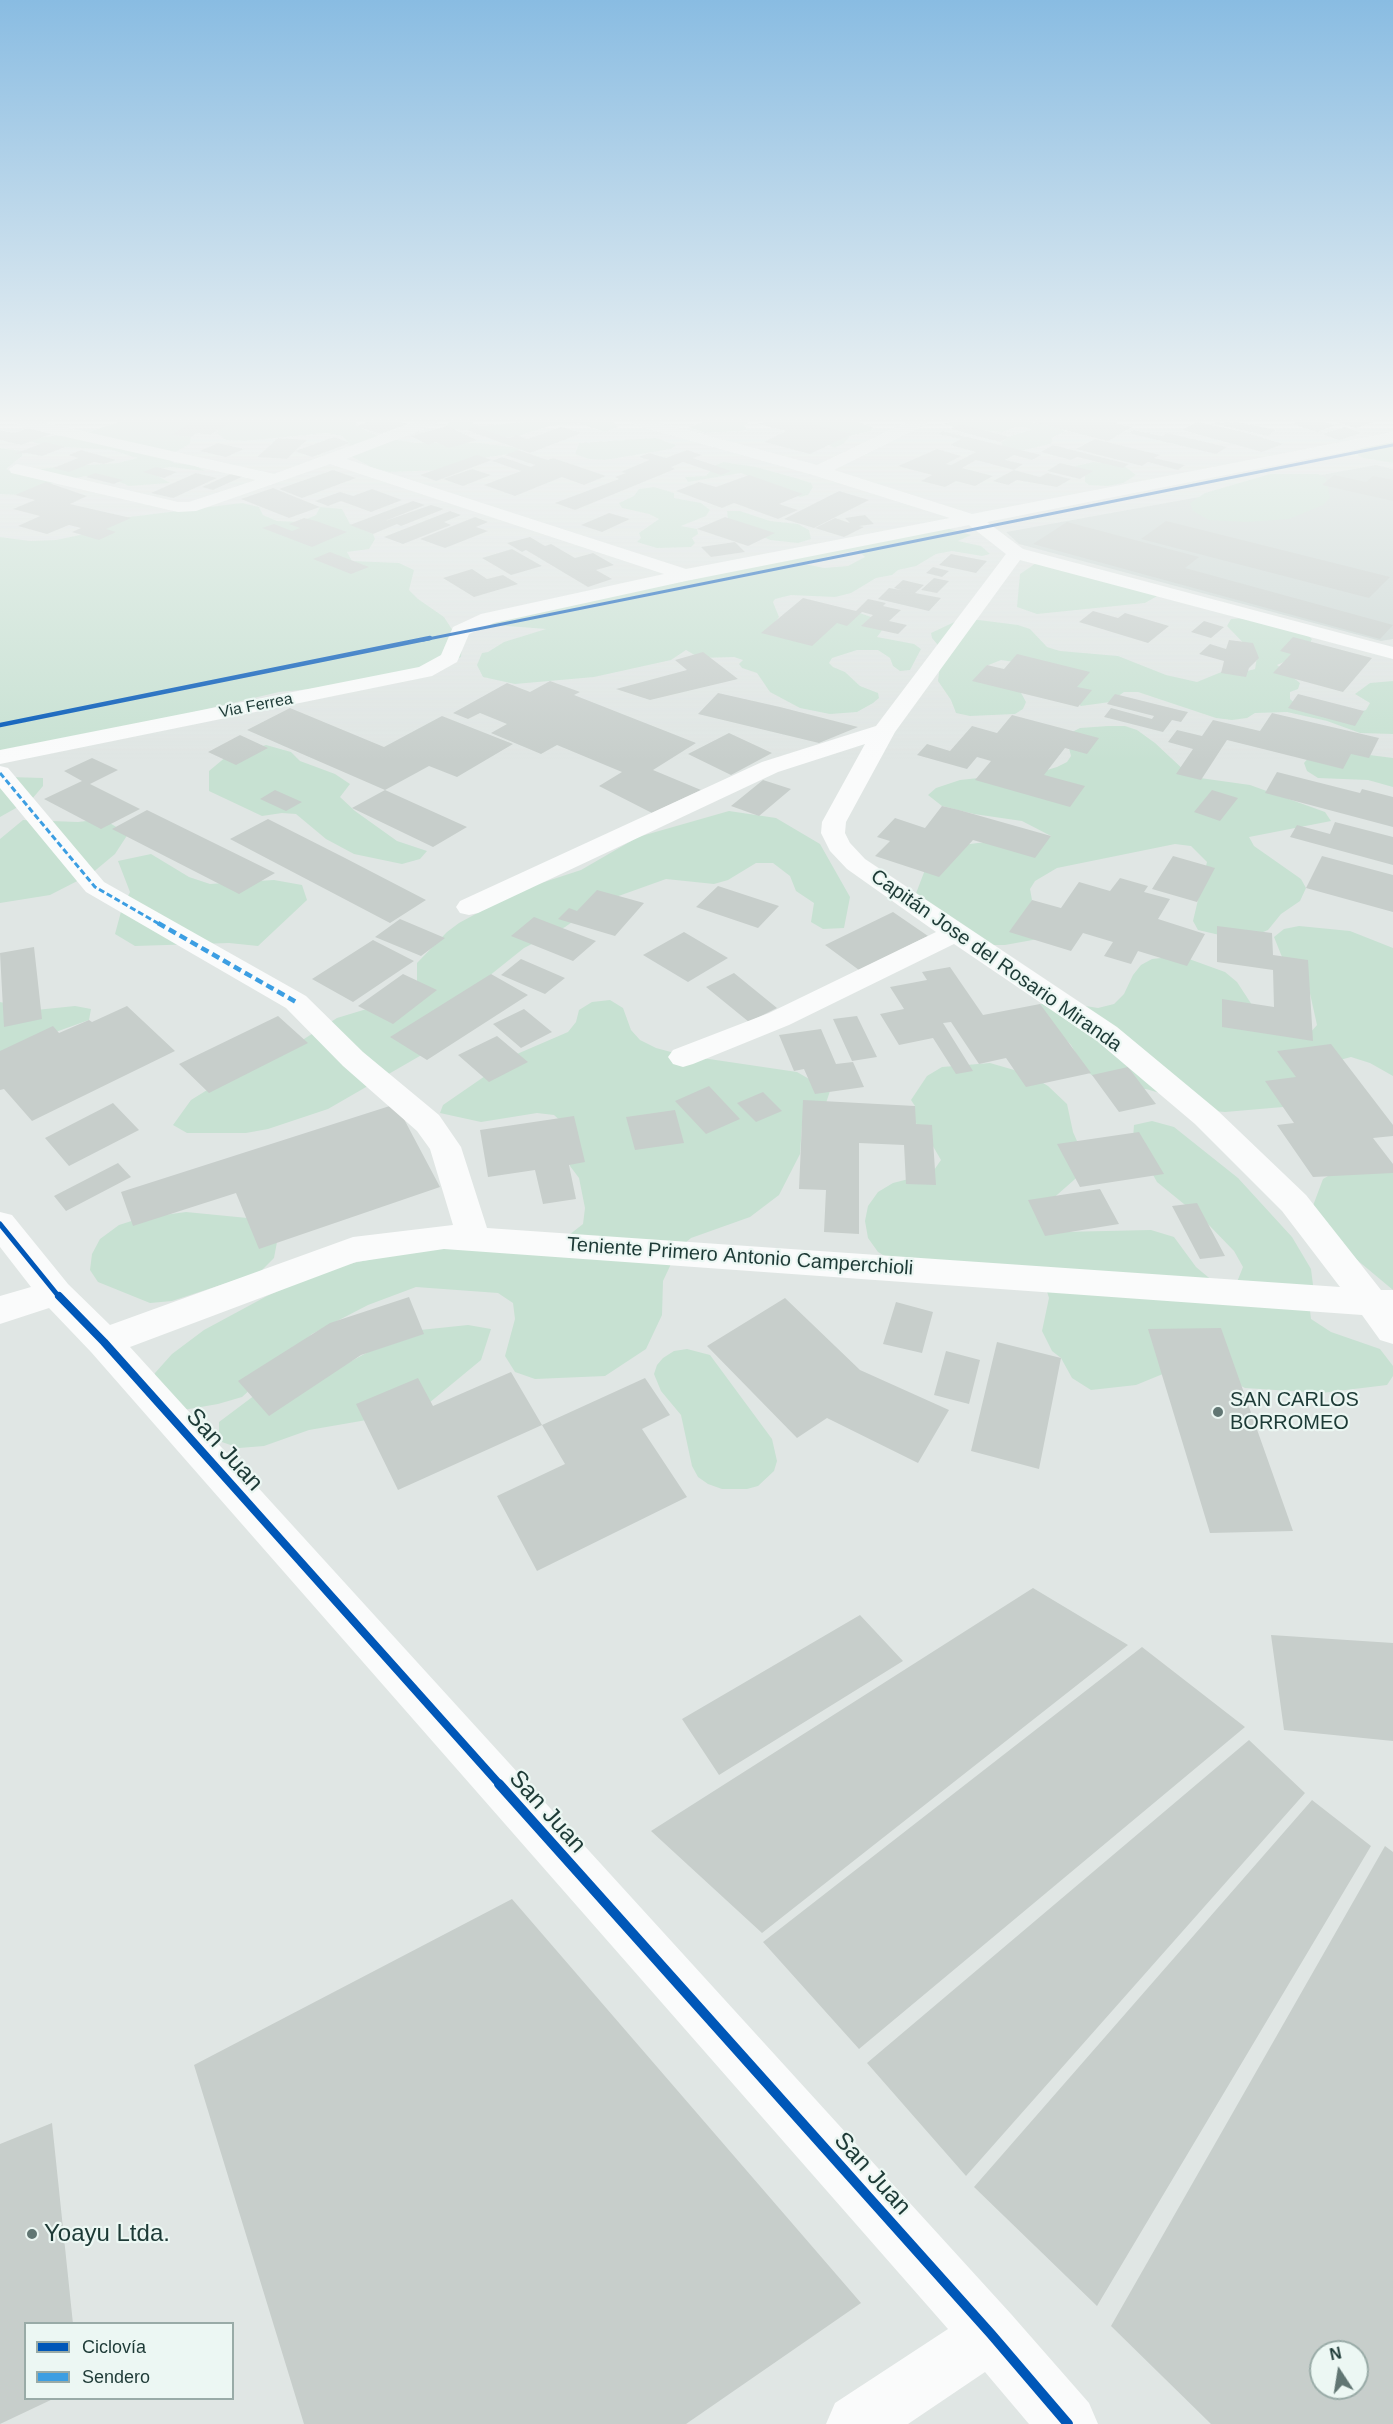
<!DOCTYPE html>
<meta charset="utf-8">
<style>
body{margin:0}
#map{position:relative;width:1393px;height:2424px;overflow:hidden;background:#e0e6e4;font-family:Helvetica,sans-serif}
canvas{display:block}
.legend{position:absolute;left:24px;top:2322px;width:210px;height:78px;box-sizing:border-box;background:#ecf7f3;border:2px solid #99aba7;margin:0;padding:8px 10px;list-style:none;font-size:18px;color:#1d3a36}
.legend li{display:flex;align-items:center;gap:12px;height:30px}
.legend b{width:30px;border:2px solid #99aba7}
.north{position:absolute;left:1309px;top:2340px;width:60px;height:60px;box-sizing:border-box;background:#ecf7f3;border:2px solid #99aba7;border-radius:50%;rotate:348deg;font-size:16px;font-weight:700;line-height:24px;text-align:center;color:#1d3a36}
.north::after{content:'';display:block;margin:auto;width:21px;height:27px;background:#617673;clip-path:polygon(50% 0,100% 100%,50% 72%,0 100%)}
</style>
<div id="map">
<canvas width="1393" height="2424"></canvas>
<ul class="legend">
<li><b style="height:8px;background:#0057b8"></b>Ciclovía</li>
<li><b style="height:8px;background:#3c9ee2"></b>Sendero</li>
</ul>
<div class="north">N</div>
</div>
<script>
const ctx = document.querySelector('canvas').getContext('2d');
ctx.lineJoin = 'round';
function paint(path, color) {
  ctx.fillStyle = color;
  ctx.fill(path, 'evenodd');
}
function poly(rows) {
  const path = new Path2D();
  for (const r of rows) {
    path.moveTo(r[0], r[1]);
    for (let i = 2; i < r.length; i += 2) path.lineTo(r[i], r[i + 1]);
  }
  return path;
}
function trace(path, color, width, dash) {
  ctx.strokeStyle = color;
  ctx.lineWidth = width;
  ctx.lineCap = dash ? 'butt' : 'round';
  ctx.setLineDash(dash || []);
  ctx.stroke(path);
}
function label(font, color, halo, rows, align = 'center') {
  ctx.font = font + ' Helvetica,sans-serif';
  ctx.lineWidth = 4.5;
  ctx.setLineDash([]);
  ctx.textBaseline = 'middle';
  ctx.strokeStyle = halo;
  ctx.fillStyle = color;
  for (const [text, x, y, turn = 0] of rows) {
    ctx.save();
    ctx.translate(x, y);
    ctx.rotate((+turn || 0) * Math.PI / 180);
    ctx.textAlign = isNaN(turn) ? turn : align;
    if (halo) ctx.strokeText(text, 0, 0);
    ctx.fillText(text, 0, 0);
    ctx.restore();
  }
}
const built = poly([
 [1376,465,1393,469,1393,639,1381,641,1019,544,1006,532]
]);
const green = poly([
 [119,422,356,422,357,426,380,437,415,443,480,443,520,448,515,453,476,459,444,470,389,472,373,468,352,457,349,443,342,436,326,433,245,441,226,440,218,434,218,428,173,435,191,437,190,444,166,457,174,463,194,465,205,471,170,467,149,471,170,483,129,486,106,476,85,476,49,484,22,495,0,494,0,448,22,451,22,456,6,469,15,473,56,467,118,463,137,458,112,450,48,446,21,439,86,433],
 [449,422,472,422,475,425,484,426,525,422,613,422,618,427,605,432,579,423,549,426,519,436,500,438,477,431,449,429,446,426],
 [704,422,749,422,744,426,748,430,738,431,705,433,689,427],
 [791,422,859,422,873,428,871,431,850,436,843,444,834,448],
 [951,422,1030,422,1060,428,1065,432,1051,438,1053,441,1050,444,1020,451,1002,447,1001,442,1013,435,1031,430,1029,428,1015,427,1003,432,962,429,943,424],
 [656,438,676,445,671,449,605,460,589,459,575,454,579,443],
 [1393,442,1393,463,1363,458,1358,455,1360,448,1372,444],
 [723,462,756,467,799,479,811,483,813,487,808,495,800,497,741,473,688,482,685,477,706,476,714,466],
 [1094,462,1123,465,1136,475,1123,483,1108,486,1089,485,1085,482,1085,474,1075,466],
 [1270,474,1318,474,1326,478,1330,498,1323,505,1289,519,1247,522,1209,520,1193,511,1190,503,1205,493],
 [654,487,674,493,674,498,701,503,710,510,706,516,681,526,697,529,698,534,692,538,695,543,691,547,657,548,637,542,641,538,639,533,659,519,649,514,622,508,619,503,634,496,639,489],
 [242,503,259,507,263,515,277,521,300,522,316,515,320,507,342,509,350,524,373,534,375,539,369,549,347,552,352,561,399,563,414,570,409,590,418,599,444,617,462,645,461,657,414,679,279,692,0,758,0,537,30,541,56,540,80,535,113,519],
 [727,511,740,511,770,521,798,524,809,530,811,539,798,543,770,540,728,519],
 [943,527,971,535,958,541,981,546,990,554,982,556,952,551,936,554,916,566,898,570,892,575,876,578,851,593,835,597,791,595,775,599,773,602,779,617,772,626,857,612,871,617,883,629,877,637,914,644,921,649,910,670,900,671,893,666,890,658,878,650,857,650,832,658,829,663,833,667,845,672,860,686,878,693,879,698,873,703,857,712,830,714,800,708,770,692,757,673,742,668,739,664,743,660,734,657,700,658,686,650,671,660,594,677,515,684,483,677,477,665,482,653,488,652,504,642,546,629,495,625,485,626,482,623],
 [858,550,865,557,848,566,824,568,800,563],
 [1042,559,1159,595,1145,603,1037,614,1017,607,1020,574],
 [963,618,1018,625,1030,629,1047,647,1060,651,1118,656,1166,675,1197,682,1224,671,1243,672,1255,669,1257,657,1227,626,1231,619,1243,618,1306,634,1312,639,1309,645,1291,659,1277,665,1300,683,1298,689,1290,692,1290,699,1297,705,1355,713,1366,710,1370,703,1355,694,1370,683,1393,681,1393,734,1360,733,1327,721,1287,712,1255,713,1247,718,1232,720,1216,718,1138,692,1124,692,1110,702,1081,706,1014,662,1001,660,986,666,1019,689,1026,702,1023,709,1015,714,970,716,956,713,951,700,938,681,942,650,932,638,931,633],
 [1108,726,1125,726,1137,730,1155,743,1186,772,1200,778,1250,785,1325,812,1331,821,1249,837,1254,846,1301,879,1306,888,1300,901,1281,914,1268,930,1256,935,1224,936,1198,930,1193,921,1207,862,1191,846,1175,844,1057,868,1035,881,1030,889,1032,900,1030,904,1038,939,1005,945,987,945,915,896,928,862,962,845,994,841,1042,842,1051,836,1022,821,974,814,942,806,928,795,936,788,960,780,1044,771,1057,767,1067,762,1071,756,1067,740,1070,733,1080,728],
 [266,745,291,752,300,761,335,774,350,784,340,797,355,811,397,841,427,851,420,859,402,864,354,854,326,839,296,814,282,813,262,816,209,791,209,771,227,756],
 [1354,753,1393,758,1393,787,1368,780,1318,778,1307,771,1304,763,1310,756],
 [9,777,43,778,43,786,32,799,0,817,0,780],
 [729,811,776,818,820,844,850,897,844,928,823,929,811,922,814,903,796,891,790,876,773,863,756,863,728,880,714,884,666,879,599,903,565,927,524,948,489,976,425,1053,328,1109,268,1129,246,1133,187,1133,173,1125,191,1100,241,1069,293,1046,337,1018,393,1001,417,983,417,963,447,932,459,923,520,890,581,870,638,837],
 [103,819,128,834,115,854,91,874,50,895,0,903,0,839,23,820,78,822],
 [151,854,189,877,210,884,274,880,302,885,307,900,258,946,229,943,135,946,115,934,122,908,130,892,118,861],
 [1299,926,1350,931,1393,948,1393,1076,1370,1063,1351,1057,1306,1069,1283,1107,1225,1112,1203,1110,1184,1100,1146,1089,1125,1090,1106,1085,1086,1071,1071,1045,1042,1016,1040,1004,1060,1002,1098,1008,1114,1004,1124,994,1133,975,1141,965,1152,959,1170,957,1189,959,1225,972,1237,982,1252,1005,1309,1034,1317,1025,1309,989,1282,957,1274,937,1284,929],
 [610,1000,623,1008,631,1030,640,1040,656,1048,682,1055,797,1072,830,1091,826,1103,802,1126,800,1154,779,1195,750,1217,691,1238,678,1249,663,1281,662,1315,646,1349,605,1376,535,1379,515,1372,505,1356,515,1319,513,1303,498,1293,416,1287,368,1305,312,1334,242,1397,218,1404,166,1413,145,1391,155,1373,172,1354,204,1330,267,1296,329,1268,402,1253,569,1235,583,1224,585,1208,579,1178,570,1166,565,1125,554,1115,537,1113,481,1122,440,1113,443,1105,517,1054,568,1032,576,1022,579,1010,592,1002],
 [0,1002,36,1010,75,1006,91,1009,89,1020,0,1052],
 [990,1063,1028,1074,1048,1086,1067,1104,1073,1132,1085,1159,1083,1172,1049,1202,1061,1232,1151,1230,1174,1237,1196,1267,1214,1282,1237,1282,1243,1267,1234,1251,1206,1222,1157,1182,1133,1139,1134,1125,1152,1121,1174,1127,1238,1178,1292,1237,1311,1269,1313,1285,1309,1302,1311,1319,1331,1332,1380,1349,1393,1366,1393,1376,1387,1385,1321,1393,1245,1388,1198,1364,1175,1369,1136,1385,1091,1390,1072,1378,1061,1358,1052,1351,1042,1331,1049,1298,1044,1282,918,1276,878,1252,868,1238,865,1221,868,1206,878,1192,893,1183,932,1173,941,1160,927,1136,913,1120,915,1106,911,1100,927,1076,942,1067],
 [1338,1170,1393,1170,1393,1290,1308,1219,1323,1179],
 [186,1212,268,1220,277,1242,274,1258,260,1272,172,1301,150,1303,98,1282,90,1270,92,1254,100,1239,119,1225,141,1218],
 [468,1325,491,1329,481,1360,429,1403,407,1413,309,1430,264,1446,239,1448,219,1441,219,1422,259,1392,331,1372,396,1337,420,1330],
 [687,1349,710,1355,772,1439,777,1461,774,1471,758,1486,747,1489,722,1489,708,1484,698,1477,692,1466,681,1415,661,1391,654,1374,657,1365,663,1358,674,1351]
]);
const building = poly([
 [192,422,231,422,210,435,197,433,191,437,171,435],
 [368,422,400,422,408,424,380,434,356,426],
 [763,422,805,422,852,434,810,454,764,442,786,431,758,424],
 [1033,422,1117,422,1114,423,1132,427,1108,441],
 [1197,422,1244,432,1283,444,1262,452,1182,430],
 [1237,422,1276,430,1268,436,1211,423],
 [1298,422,1323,422,1335,425,1318,432,1292,424],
 [1337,422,1373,422,1356,428],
 [960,424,1010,437,1000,442,950,429],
 [447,426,477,440,449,448,436,442,428,445,411,436],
 [475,427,509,438,517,435,527,439,561,427,582,433,530,453,466,430],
 [1345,427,1362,433,1339,440,1322,434],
 [28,428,51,434,21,445,0,440,0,430,14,433],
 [1134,430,1162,436,1167,433,1227,447,1216,454,1128,433],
 [943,431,1041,455,1032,460,1014,455,1005,460,1023,464,1014,470,1040,477,1047,473,1071,479,1057,487,1017,480,1008,485,993,481,1014,470,976,460,962,468,993,476,975,486,956,481,945,487,921,481,932,475,898,466,937,449,961,456,946,464,951,465,976,452,950,445,961,439,938,434],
 [334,437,350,443,312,457,295,451,287,459,257,457,278,438,307,440,295,451],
 [1095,439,1160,455,1154,458,1185,465,1178,470,1148,462,1142,466,1076,449],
 [45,442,65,447,42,456,27,453,14,454],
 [218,443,244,449,226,457,200,451],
 [1053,445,1084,453,1129,464,1123,468,1077,457,1071,460,1041,452],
 [81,450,116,460,104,464,94,462,69,472,53,468,78,458,69,455],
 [518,450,548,460,553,458,606,476,584,485,562,477,515,496,484,485,521,471,492,461,502,457,531,467,535,465,505,455],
 [687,450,702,455,693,458,731,471,721,475,683,462,671,467,675,469,575,510,555,503,619,479,615,477,626,473,621,472,649,460,639,457,649,453,666,458],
 [477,455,492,460,436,481,420,475],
 [1060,463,1093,471,1080,479,1047,471],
 [156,467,177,472,164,478,143,472],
 [472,469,491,475,463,486,443,479],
 [333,470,356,478,302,498,279,489],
 [235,472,246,475,213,490,202,487],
 [95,473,123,480,114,484,86,477],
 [196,473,217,478,173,498,151,493],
 [749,475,803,494,779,504,798,510,778,519,734,503,722,508,676,491,699,482,716,487],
 [1334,475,1366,482,1373,476,1393,480,1393,501,1322,485],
 [46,482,87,496,70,504,131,518,106,529,116,532,99,540,72,532,81,528,69,525,47,534,18,526,40,516,13,509,35,500,15,495],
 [273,488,320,507,289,518,241,499],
 [372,489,402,500,371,512,341,501,328,506,315,501,340,492,353,496],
 [839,491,869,500,814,528,784,519],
 [413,501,425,505,385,521,431,505,444,509,401,526,397,524,373,534,350,525],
 [450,511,461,515,444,522,451,525,403,544,384,537],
 [609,513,630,519,602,532,581,525],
 [865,515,874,524,859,526,864,527,844,537,815,528,835,518,850,523,845,518],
 [475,517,488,522,476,527,488,531,445,548,420,539],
 [725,517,775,533,748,546,697,529],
 [304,518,316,521,347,532,312,547,262,528,274,524,292,531,300,528,289,524],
 [1166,521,1390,577,1369,598,1141,539],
 [1067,522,1199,557,1185,568,1393,625,1380,639,1033,544],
 [530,537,545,546,551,544,575,558,593,553,614,565,596,570,612,579,588,587,526,550,522,552,507,543],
 [735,542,745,552,711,557,701,547],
 [512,549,542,566,511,575,482,558],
 [330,552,369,567,351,574,313,559],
 [951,554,987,561,976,573,939,565],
 [933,567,949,571,942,577,926,573],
 [472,569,487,579,503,575,518,584,474,597,443,578],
 [934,578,949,581,937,593,921,590],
 [903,580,924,585,915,593,941,598,929,611,878,599,889,588,901,590,894,588],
 [803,598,856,611,868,599,886,603,883,606,901,610,889,621,907,625,898,634,861,626,873,615,862,612,847,626,837,623,812,646,761,633],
 [1093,611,1118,618,1125,613,1169,626,1148,643,1079,622],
 [1204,621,1224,627,1211,638,1191,632],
 [1293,637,1372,658,1343,692,1273,673,1291,654,1280,651],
 [1229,640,1253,643,1259,658,1249,668,1246,677,1221,673,1224,661,1199,654,1210,644,1226,649],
 [703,652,738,679,650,700,616,689,687,670,675,660],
 [1017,654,1090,672,1077,687,1092,690,1078,707,972,681,987,665,1004,669],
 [550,681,580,692,574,695,696,743,653,770,701,790,652,813,599,786,622,772,557,745,541,754,491,733,507,724,480,713,468,719,453,713,507,683,530,692],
 [718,693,780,707,858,727,819,743,698,714],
 [1115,694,1179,710,1188,712,1181,722,1172,720,1163,732,1104,717,1111,708,1152,719,1154,716,1107,704],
 [1298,694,1364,711,1355,726,1288,708],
 [290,708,384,747,442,716,513,744,457,777,429,766,385,790,467,827,433,847,352,808,385,790,247,730],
 [1272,713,1379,738,1369,758,1351,754,1343,769,1227,740,1201,780,1176,774,1193,749,1168,742,1177,730,1202,736,1213,720,1260,731],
 [1012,715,1099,738,1087,754,1065,748,1044,775,1085,786,1070,807,975,780,991,761,977,757,967,769,917,755,927,744,950,751,972,726,997,733],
 [729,733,772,753,731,775,688,754],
 [240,735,268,748,236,765,208,752],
 [92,758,118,770,90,784,140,809,101,829,44,799,82,781,64,771],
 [1277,772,1360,793,1362,789,1393,797,1393,827,1265,793],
 [763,780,791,789,759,816,731,806],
 [275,790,302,802,286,811,260,799],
 [1212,790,1238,798,1220,821,1194,812],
 [942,806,959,810,1051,836,1035,858,973,840,939,877,875,856,890,841,877,837,895,818,925,828],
 [147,810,275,873,239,894,112,829],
 [268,819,345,858,426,900,390,923,230,839],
 [1335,822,1393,837,1393,865,1290,837,1297,825,1330,834],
 [1173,856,1215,868,1197,902,1152,889],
 [1322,856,1393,875,1393,912,1306,888],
 [1120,878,1148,886,1144,892,1170,899,1158,919,1205,934,1187,966,1138,951,1131,964,1104,956,1113,942,1083,933,1071,951,1009,932,1032,900,1061,908,1079,882,1110,891],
 [718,886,779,906,758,928,696,907],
 [597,890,644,903,615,936,558,919,569,908,577,911],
 [893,912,928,936,859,970,825,945],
 [534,917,596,941,573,961,511,936],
 [400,919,445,938,421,956,375,937],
 [1217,926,1272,933,1273,955,1308,960,1313,1041,1222,1027,1222,999,1274,1007,1273,970,1217,962],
 [684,932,728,958,688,982,643,955],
 [373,940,414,961,353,1002,312,979],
 [34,947,42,1019,4,1027,0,953],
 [521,959,565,978,545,994,501,975],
 [950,967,983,1015,1040,1004,1091,1073,1026,1087,1006,1058,979,1064,951,1022,943,1023,973,1071,956,1074,933,1038,899,1045,880,1014,904,1009,890,987,927,980,922,972],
 [734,973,777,1008,749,1022,706,987],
 [403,974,437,990,393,1024,358,1006],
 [491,974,528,995,427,1060,390,1037],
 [127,1006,175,1051,32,1121,4,1089,0,1090,0,1051,53,1026,59,1033,89,1020,92,1022],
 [524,1009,552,1032,521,1048,493,1024],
 [278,1016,308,1043,209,1093,179,1064],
 [857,1016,877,1057,852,1061,833,1019],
 [821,1029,836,1064,853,1062,864,1087,815,1094,804,1069,794,1071,779,1035],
 [497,1036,528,1062,489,1082,458,1055],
 [1331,1044,1393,1125,1393,1136,1373,1138,1393,1164,1393,1173,1313,1177,1277,1125,1294,1123,1265,1081,1296,1077,1277,1051],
 [1128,1067,1156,1104,1119,1112,1092,1075],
 [709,1086,740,1119,706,1134,675,1101],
 [763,1092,782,1111,756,1122,737,1103],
 [803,1100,915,1106,916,1124,932,1125,936,1185,906,1184,904,1145,859,1143,859,1234,824,1232,826,1190,799,1189],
 [113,1103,139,1130,69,1166,45,1138],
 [396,1104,440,1187,259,1249,236,1193,133,1226,121,1192],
 [675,1110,684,1143,635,1150,626,1117],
 [574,1116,585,1162,569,1165,576,1199,543,1204,535,1170,488,1177,480,1130],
 [1139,1132,1164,1174,1080,1187,1057,1144],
 [118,1163,131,1177,66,1211,54,1196],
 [1100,1189,1119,1224,1045,1236,1028,1200],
 [1197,1203,1225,1256,1200,1259,1172,1206],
 [409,1297,424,1334,361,1355,269,1416,238,1381,330,1323],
 [785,1298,860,1370,949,1410,918,1463,827,1418,797,1438,707,1346],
 [896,1302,933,1312,922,1353,883,1344],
 [1221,1328,1293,1531,1210,1533,1148,1329],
 [997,1342,1061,1358,1039,1469,971,1451],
 [946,1351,980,1360,969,1404,934,1395],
 [511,1372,542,1425,398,1490,356,1404,418,1378,433,1406],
 [645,1378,670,1415,642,1429,687,1497,537,1571,497,1496,565,1464,542,1425],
 [1033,1588,1128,1645,762,1933,651,1831],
 [860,1615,903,1661,719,1775,682,1719],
 [1271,1635,1393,1643,1393,1741,1284,1730],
 [1142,1647,1245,1727,859,2049,763,1942],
 [1249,1740,1305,1793,966,2176,867,2063],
 [1312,1800,1371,1846,1097,2306,974,2187],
 [1385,1846,1393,1852,1393,2424,1211,2424,1111,2326],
 [1321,2352,1357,2352,1357,2388,1321,2388],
 [512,1899,861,2303,686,2424,304,2424,194,2065],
 [52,2123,73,2324,26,2324,26,2398,55,2398,0,2424,0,2144]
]);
const street = poly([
 [14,422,42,422,274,474,415,422,437,422,434,425,346,459,686,569,950,518,813,475,635,425,632,422,657,422,817,465,907,422,927,422,924,425,834,470,972,514,1393,432,1393,442,987,522,1023,549,1393,647,1393,659,1020,560,895,732,846,822,845,833,850,843,865,859,1117,1027,1217,1110,1306,1195,1381,1290,1393,1290,1393,1344,1380,1340,1362,1315,444,1249,356,1262,130,1347,1011,2314,1089,2403,1098,2424,1029,2424,985,2372,908,2424,826,2424,835,2403,948,2329,91,1352,49,1308,0,1324,0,1296,31,1287,0,1247,0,1212,12,1215,68,1284,110,1325,353,1237,453,1225,430,1149,417,1131,343,1066,286,1008,86,892,0,788,0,766,8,768,104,882,306,996,363,1052,439,1115,461,1147,487,1228,1340,1287,1282,1211,1195,1124,1097,1041,954,944,789,1025,693,1064,683,1067,673,1064,668,1057,673,1050,769,1013,936,932,847,869,830,851,821,833,822,822,865,744,778,772,478,913,469,915,460,913,456,907,460,901,762,762,876,726,1006,554,969,525,686,581,494,623,469,634,457,662,432,676,0,764,0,750,419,667,441,655,453,627,481,614,664,574,330,464,196,511,178,512,11,473,9,469,17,464,178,502,189,502,256,480,22,427,14,422]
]);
const quietFar1 = poly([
 [0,773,95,887,161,925]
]);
const quiet = poly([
 [158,923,296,1002]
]);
const cyclewayFar4 = poly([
 [423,640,1393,445]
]);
const cyclewayFar3 = poly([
 [0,725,430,638]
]);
const cyclewayFar2 = poly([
 [0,1224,60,1298]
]);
const cyclewayFar1 = poly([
 [59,1296,104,1342,501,1786]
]);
const cycleway = poly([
 [499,1784,991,2334,1068,2424]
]);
const markers = [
 [1218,1412,6,"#617673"],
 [32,2234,6,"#617673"]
];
const farStreetnames = [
 ["Via Ferrea",256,706,-11]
];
const streetNames = [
 ["Capitán Jose del Rosario Miranda",996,961,35],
 ["Teniente Primero Antonio Camperchioli",740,1257,4]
];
const poiNames = [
 ["SAN CARLOS",1230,1400],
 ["BORROMEO",1230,1423]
];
const nearStreetnames = [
 ["San Juan",224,1450,48],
 ["San Juan",547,1812,48],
 ["San Juan",872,2174,48]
];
const nearPoinames = [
 ["Yoayu Ltda.",44,2234]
];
paint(built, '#cdd8d5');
paint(green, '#c7e1d2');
paint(building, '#c7cecb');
paint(street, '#fafbfb');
trace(quietFar1, '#3c9ee2', 3, [6, 3]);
trace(quiet, '#3c9ee2', 4.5, [8, 4.5]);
trace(cyclewayFar4, '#0057b8', 3);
trace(cyclewayFar3, '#0057b8', 4.5);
trace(cyclewayFar2, '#0057b8', 5);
trace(cyclewayFar1, '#0057b8', 8);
trace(cycleway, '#0057b8', 10);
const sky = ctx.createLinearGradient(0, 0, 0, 761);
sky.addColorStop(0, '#89bce2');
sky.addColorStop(0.55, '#f1f4f3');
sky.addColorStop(1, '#f1f4f300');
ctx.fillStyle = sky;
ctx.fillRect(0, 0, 1393, 761);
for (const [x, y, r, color] of markers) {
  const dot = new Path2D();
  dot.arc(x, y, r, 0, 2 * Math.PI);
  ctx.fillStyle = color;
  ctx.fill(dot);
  trace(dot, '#ecf7f3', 2);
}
label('16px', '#1d3a36', '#ecf7f3', farStreetnames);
label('20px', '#1d3a36', '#ecf7f3', streetNames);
label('20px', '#1d3a36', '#ecf7f3', poiNames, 'left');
label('24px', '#1d3a36', '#ecf7f3', nearStreetnames);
label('24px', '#1d3a36', '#ecf7f3', nearPoinames, 'left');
</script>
